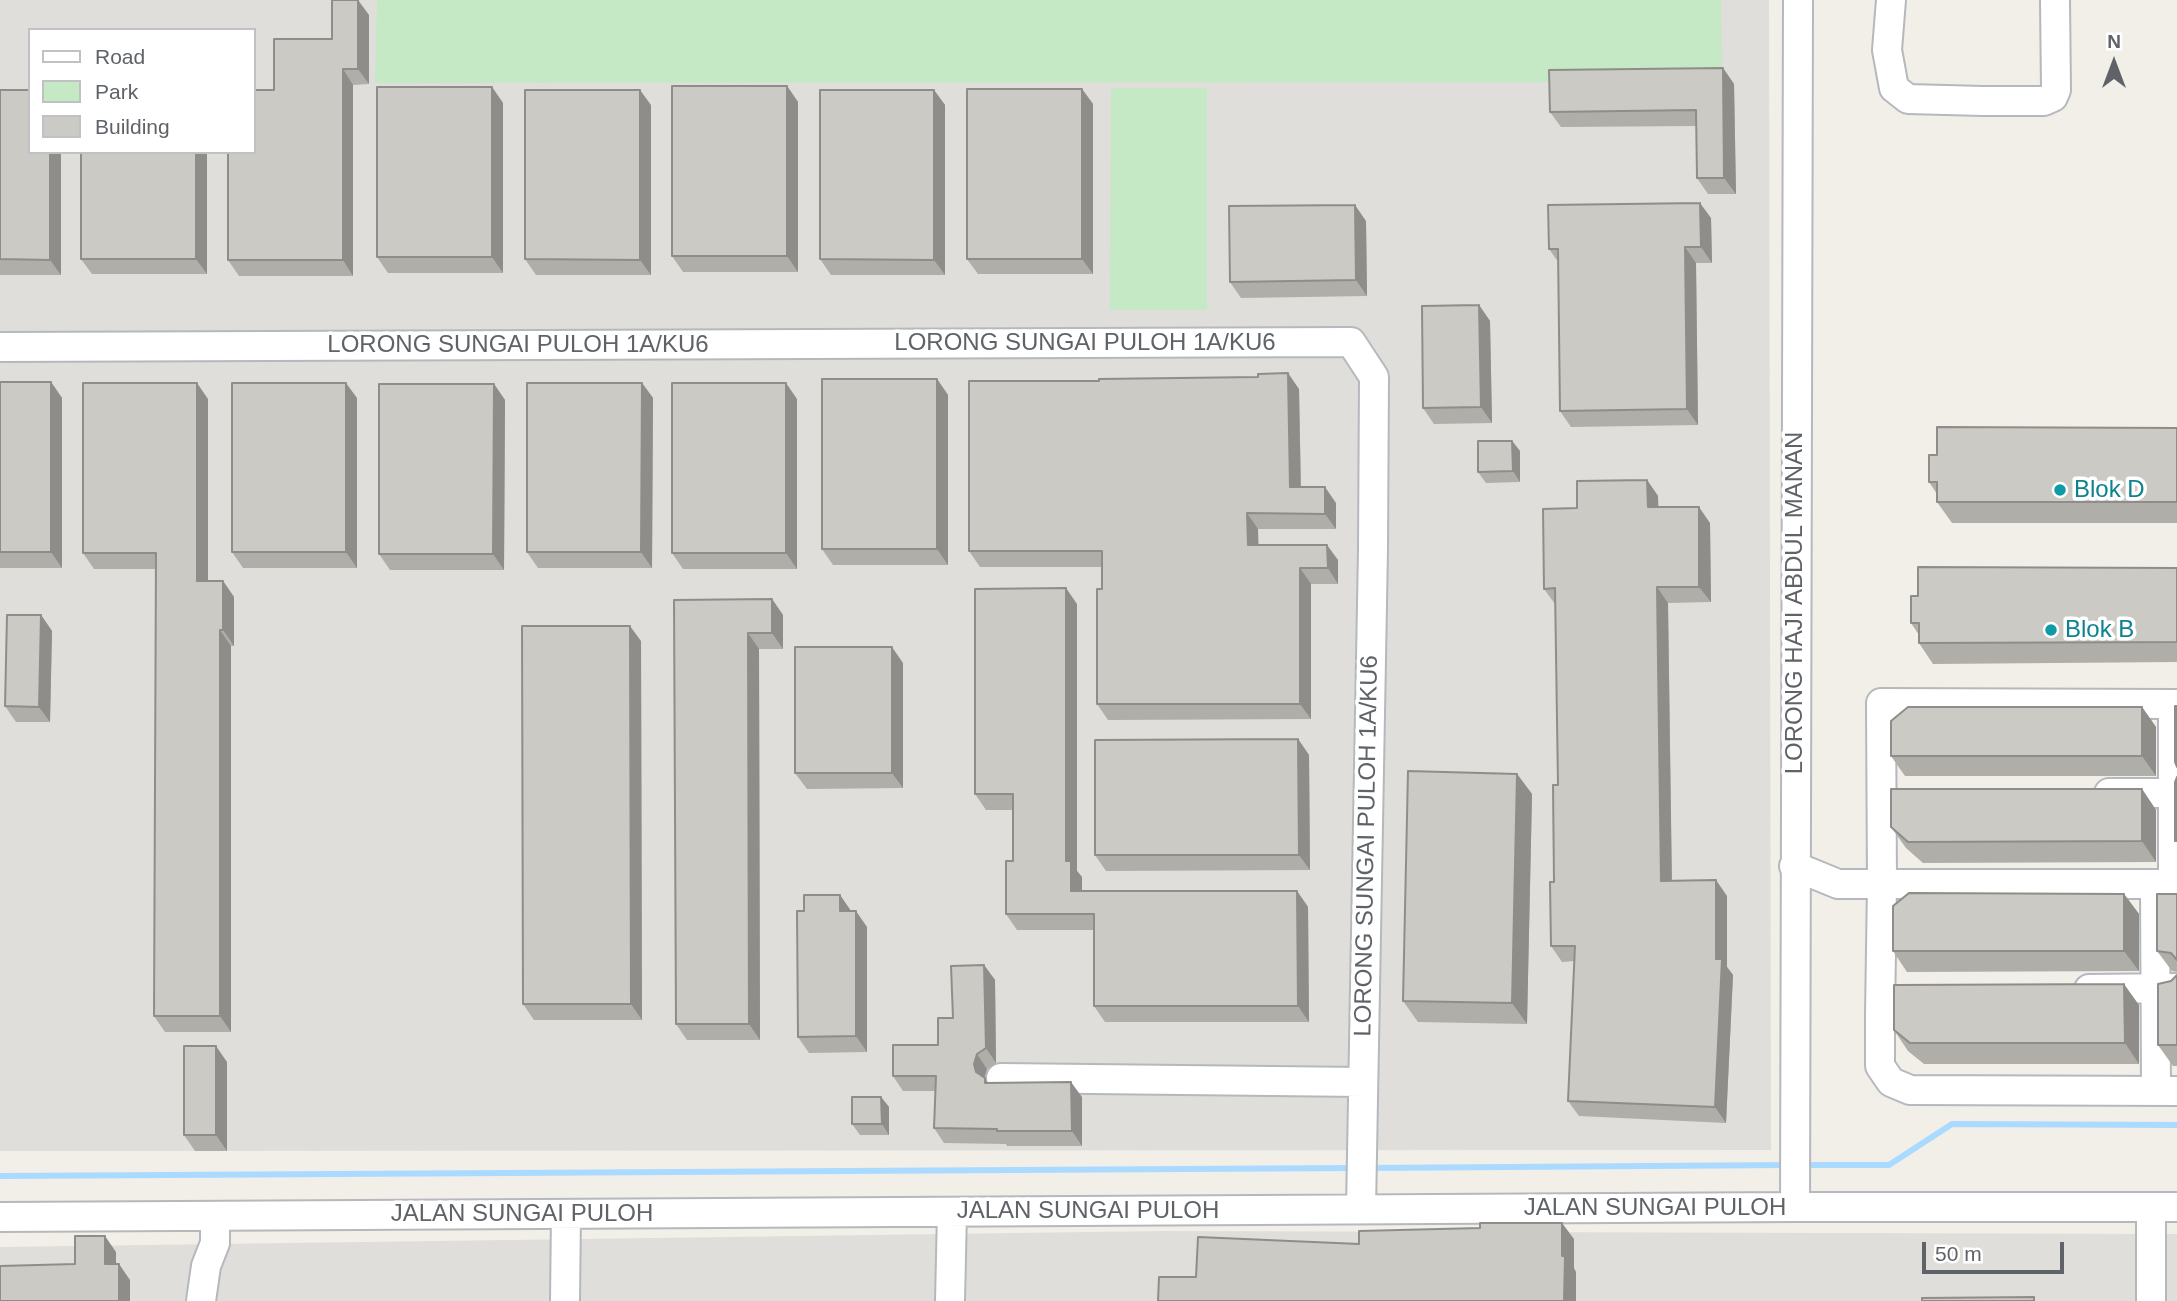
<!DOCTYPE html>
<style>
body{margin:0}
#map{position:relative;width:2177px;height:1301px;overflow:hidden;background:#f1efe8;font-family:Arial,sans-serif}
canvas{display:block}
.legend{position:absolute;left:28px;top:28px;width:228px;height:126px;box-sizing:border-box;background:#fff;border:2px solid #bfc1c3;margin:0;padding:9px 12px;list-style:none;font-size:21px;color:#5f6368}
.legend li{display:flex;align-items:center;gap:14px;height:35px}
.legend b{width:35px;border:2px solid #bfc1c3}
.north{position:absolute;left:2079px;top:28px;width:70px;height:70px;-webkit-text-stroke:5px #fff;paint-order:stroke;rotate:0deg;font-size:19px;font-weight:700;line-height:28px;text-align:center;color:#5f6368}
.north::after{content:'';display:block;margin:auto;width:24px;height:32px;background:#5f6368;clip-path:polygon(50% 0,100% 100%,50% 72%,0 100%)}
.scale{position:absolute;left:1922px;top:1242px;width:142px;height:32px;box-sizing:border-box;border:4px solid #5f6368;border-top:0;padding-left:9px;font-size:21px;line-height:24px;white-space:nowrap;color:#5f6368;-webkit-text-stroke:5px #fff;paint-order:stroke}
</style>
<div id="map">
<canvas width="2177" height="1301"></canvas>
<ul class="legend">
<li><b style="height:9px;background:#fff"></b>Road</li>
<li><b style="height:19px;background:#c5e8c5"></b>Park</li>
<li><b style="height:19px;background:#cccac5"></b>Building</li>
</ul>
<div class="north">N</div>
<div class="scale">50 m</div>
</div>
<script>
const ctx = document.querySelector('canvas').getContext('2d');
ctx.lineJoin = 'round';
function paint(path, color) {
  ctx.fillStyle = color;
  ctx.fill(path, 'evenodd');
}
function poly(rows) {
  const path = new Path2D();
  for (const r of rows) {
    path.moveTo(r[0], r[1]);
    for (let i = 2; i < r.length; i += 2) path.lineTo(r[i], r[i + 1]);
  }
  return path;
}
function trace(path, color, width, dash) {
  ctx.strokeStyle = color;
  ctx.lineWidth = width;
  ctx.lineCap = dash ? 'butt' : 'round';
  ctx.setLineDash(dash || []);
  ctx.stroke(path);
}
function label(font, color, halo, rows, align = 'center') {
  ctx.font = font + ' Arial,sans-serif';
  ctx.lineWidth = 7;
  ctx.setLineDash([]);
  ctx.textBaseline = 'middle';
  ctx.strokeStyle = halo;
  ctx.fillStyle = color;
  for (const [text, x, y, turn = 0] of rows) {
    ctx.save();
    ctx.translate(x, y);
    ctx.rotate((+turn || 0) * Math.PI / 180);
    ctx.textAlign = isNaN(turn) ? turn : align;
    if (halo) ctx.strokeText(text, 0, 0);
    ctx.fillText(text, 0, 0);
    ctx.restore();
  }
}
const industrial = poly([
 [0,0,1769,0,1771,1150,0,1151],
 [30,30,254,30,254,152,30,152],
 [1163,1231,2177,1234,2177,1301,0,1301,0,1247]
]);
const green = poly([
 [377,0,1721,0,1722,82,375,83],
 [1111,88,1207,88,1207,310,1110,310]
]);
const stream = poly([
 [1802,1165,1889,1165,1952,1124,2177,1125],
 [1368,1168,1788,1165],
 [0,1176,1354,1168]
]);
const minor = poly([
 [1891,0,1887,50,1894,88,1908,99,1983,101,2044,101,2053,97,2056,90,2055,0],
 [0,347,1351,342,1374,377,1373,549,1361,1209],
 [2173,704,2173,884],
 [2177,704,1881,703,1882,884,1880,1015,1880,1066,1891,1082,1910,1090,2177,1091],
 [2109,793,2177,793],
 [1794,866,1838,884,2177,884],
 [2155,884,2156,1091],
 [2089,989,2177,988],
 [1001,1078,1362,1082],
 [1795,1207,1798,0],
 [0,1217,1795,1207,2177,1207],
 [201,1301,206,1266,215,1243,215,1216],
 [565,1301,566,1214],
 [950,1301,952,1212],
 [2151,1301,2151,1207]
]);
const wall = poly([
 [369,15,369,84,353,85,353,276,239,276,228,260,274,90,332,39],
 [1723,68,1734,84,1736,194,1708,194,1697,178,1696,126,1561,127,1550,112],
 [787,86,798,102,798,272,683,272,672,256],
 [492,87,503,103,503,273,388,273,377,257],
 [1082,89,1093,104,1093,274,978,274,967,259],
 [0,90,61,152,61,275,0,275],
 [934,90,945,105,945,275,831,275,820,259],
 [651,105,651,275,536,275,525,259],
 [207,152,207,274,92,274,81,259],
 [1711,218,1712,263,1696,263,1698,425,1571,427,1560,411,1559,263,1549,249],
 [1366,221,1367,296,1241,298,1230,282],
 [1479,305,1490,321,1492,423,1434,424,1423,408],
 [937,379,948,395,948,565,833,565,822,549],
 [0,382,51,382,62,398,62,568,0,568],
 [642,383,653,398,652,568,538,568,527,552],
 [494,384,505,400,504,570,390,570,379,554],
 [1299,389,1301,487,1336,503,1336,529,1258,529,1258,545,1338,560,1338,584,1311,584,1311,719,1108,720,1097,704,1102,589,1102,567,980,567,969,551],
 [357,398,357,568,243,568,232,552],
 [208,399,208,581,223,581,234,597,234,646,231,646,231,1032,165,1032,154,1016,156,569,94,569,83,553],
 [797,399,797,569,683,569,672,553],
 [2177,428,2177,523,1952,523,1937,502,1937,494,1929,482,1937,455],
 [1512,441,1520,451,1520,482,1486,483,1478,472],
 [1647,480,1658,496,1658,507,1710,523,1711,602,1668,603,1672,881,1727,896,1727,967,1733,975,1726,1123,1579,1116,1568,1101,1574,961,1562,962,1551,946,1558,785,1555,604,1544,589,1577,508],
 [2177,568,2177,662,1933,664,1919,643,1919,635,1911,623,1918,596],
 [772,599,783,615,783,649,759,649,760,1040,687,1040,676,1024,674,600],
 [1077,604,1077,871,1082,877,1082,891,1297,891,1308,907,1309,1022,1105,1022,1094,1006,1094,930,1017,930,1006,914,1013,861,1013,810,986,810,975,794],
 [41,615,52,631,50,722,16,722,5,706],
 [641,641,642,1020,534,1020,523,1004],
 [903,663,903,788,807,789,795,773],
 [2142,707,2156,727,2156,776,1905,776,1891,756],
 [1298,739,1309,755,1310,870,1106,871,1095,855],
 [1517,774,1532,794,1527,1024,1418,1022,1403,1001],
 [2142,789,2156,810,2156,862,1923,863,1906,848,1891,827],
 [2124,894,2139,914,2139,971,1907,972,1893,951],
 [2177,894,2177,972,2172,971,2157,951],
 [840,895,851,911,867,927,867,1052,809,1053,798,1037,804,911],
 [984,965,995,980,996,1063,987,1069,985,1078,988,1083,1082,1097,1082,1146,1007,1146,1006,1144,944,1143,934,1128,935,1091,903,1091,893,1076,938,1045],
 [2177,975,2177,1066,2173,1066,2158,1045,2171,981],
 [2139,1005,2139,1064,1924,1064,1908,1051,1894,1030],
 [227,1062,227,1151,195,1151,184,1135],
 [881,1097,889,1107,889,1135,860,1135,852,1124]
]);
const shadedWall = poly([
 [358,0,369,15,369,84,358,69],
 [1723,68,1734,84,1736,194,1724,178],
 [343,69,353,85,353,276,343,260],
 [787,86,798,102,798,272,787,256],
 [492,87,503,103,503,273,492,257],
 [1082,89,1093,104,1093,274,1082,259],
 [640,90,651,105,651,275,640,260],
 [934,90,945,105,945,275,934,260],
 [50,152,61,152,61,275,50,260],
 [196,152,207,152,207,274,196,259],
 [1700,203,1711,218,1712,263,1701,247],
 [1355,205,1366,221,1367,296,1356,280],
 [1685,247,1696,263,1698,425,1687,409],
 [1479,305,1490,321,1492,423,1481,407],
 [1288,373,1299,389,1301,503,1290,487],
 [937,379,948,395,948,565,937,549],
 [51,382,62,398,62,568,51,552],
 [197,383,208,399,208,597,197,581],
 [346,383,357,398,357,568,346,552],
 [642,383,653,398,652,568,641,552],
 [786,383,797,399,797,569,786,553],
 [494,384,505,400,504,570,493,554],
 [1512,441,1520,451,1520,482,1513,471],
 [1647,480,1658,496,1659,523,1648,507],
 [1325,487,1336,503,1336,529,1325,514],
 [1699,507,1710,523,1711,602,1699,587],
 [1247,513,1258,529,1259,561,1248,545],
 [1327,545,1338,560,1338,584,1328,568],
 [1300,568,1311,584,1311,719,1300,704],
 [223,581,234,597,234,646,223,630],
 [1657,587,1668,603,1672,897,1661,881],
 [1066,588,1077,604,1077,871,1082,877,1082,907,1071,891,1066,861],
 [772,599,783,615,783,649,772,633],
 [41,615,52,631,50,722,39,707],
 [630,626,641,641,642,1020,631,1004],
 [220,630,231,646,231,1032,220,1016],
 [748,633,759,649,760,1040,749,1024],
 [892,647,903,663,903,788,892,773],
 [2142,707,2156,727,2156,776,2142,756],
 [1298,739,1309,755,1310,870,1299,855],
 [1517,774,1532,794,1527,1024,1512,1003],
 [2142,789,2156,810,2156,862,2142,841],
 [1716,880,1727,896,1727,967,1733,975,1726,1123,1715,1107,1716,959],
 [1297,891,1308,907,1309,1022,1298,1006],
 [2124,894,2139,914,2139,971,2124,951],
 [840,895,851,911,840,911],
 [856,911,867,927,867,1052,856,1036],
 [984,965,995,980,996,1063,986,1048],
 [2124,984,2139,1005,2139,1064,2125,1043],
 [216,1046,227,1062,227,1151,216,1135],
 [977,1054,987,1069,984,1078,996,1093,976,1072,974,1064],
 [1071,1082,1082,1097,1082,1146,1072,1131],
 [881,1097,889,1107,889,1135,882,1124],
 [1562,1223,1574,1239,1574,1268,1576,1272,1576,1301,1564,1301],
 [105,1236,116,1252,116,1280,105,1264],
 [119,1264,130,1280,130,1301,119,1301]
]);
const building = poly([
 [332,0,358,0,358,69,343,69,343,260,228,260,228,152,254,152,254,90,274,90,274,39,332,39,332,0],
 [1723,68,1724,178,1697,178,1696,110,1550,112,1549,70,1723,68],
 [672,86,787,86,787,256,672,256,672,86],
 [377,87,492,87,492,257,377,257,377,87],
 [967,89,1082,89,1082,259,967,259,967,89],
 [0,90,30,90,30,152,50,152,50,260,0,259,0,90],
 [525,90,640,90,640,260,525,259,525,90],
 [820,90,934,90,934,260,820,259,820,90],
 [81,152,196,152,196,259,81,259,81,152],
 [1700,203,1701,247,1685,247,1687,409,1560,411,1558,249,1549,249,1548,205,1700,203],
 [1355,205,1356,280,1230,282,1229,206,1355,205],
 [1479,305,1481,407,1423,408,1422,306,1479,305],
 [1288,373,1290,487,1325,487,1325,514,1247,513,1248,545,1327,545,1328,568,1300,568,1300,704,1097,704,1097,589,1102,589,1102,551,969,551,969,381,1099,381,1099,379,1258,377,1258,374,1288,373],
 [822,379,937,379,937,549,822,549,822,379],
 [0,382,51,382,51,552,0,552,0,382],
 [83,383,197,383,197,581,223,581,223,630,220,630,220,1016,154,1016,156,553,83,553,83,383],
 [232,383,346,383,346,552,232,552,232,383],
 [527,383,642,383,641,552,527,552,527,383],
 [672,383,786,383,786,553,672,553,672,383],
 [379,384,494,384,493,554,379,554,379,384],
 [1937,427,2177,428,2177,502,1937,502,1937,482,1929,482,1929,455,1937,455,1937,427],
 [1478,441,1512,441,1513,471,1478,472,1478,441],
 [1647,480,1648,507,1699,507,1699,587,1657,587,1661,881,1716,880,1716,959,1722,959,1715,1107,1568,1101,1575,946,1551,946,1550,882,1554,882,1553,785,1558,785,1555,588,1544,589,1543,509,1577,508,1577,481,1647,480],
 [1918,567,2177,568,2177,642,1919,643,1919,623,1911,623,1911,596,1918,596,1918,567],
 [1066,588,1066,861,1071,861,1071,891,1297,891,1298,1006,1094,1006,1094,914,1006,914,1006,861,1013,861,1013,794,975,794,975,589,1066,588],
 [772,599,772,633,748,633,749,1024,676,1024,674,600,772,599],
 [7,615,41,615,39,707,5,706,7,615],
 [522,626,630,626,631,1004,523,1004,522,626],
 [795,647,892,647,892,773,795,773,795,647],
 [2175,706,2177,706,2177,767,2175,762,2175,706],
 [1908,707,2142,707,2142,756,1891,756,1891,721,1908,707],
 [1298,739,1299,855,1095,855,1095,740,1298,739],
 [1408,771,1517,774,1512,1003,1403,1001,1408,771],
 [2177,777,2177,841,2175,841,2175,782,2177,777],
 [1891,789,2142,789,2142,841,1908,842,1891,827,1891,789],
 [1909,893,2124,894,2124,951,1893,951,1893,906,1909,893],
 [2157,894,2177,894,2177,960,2171,953,2157,951,2157,894],
 [804,895,840,895,840,911,856,911,856,1036,798,1037,797,911,804,911,804,895],
 [984,965,986,1048,977,1054,974,1064,976,1072,985,1078,985,1083,1071,1082,1072,1131,997,1131,997,1129,934,1128,936,1076,893,1076,893,1045,938,1045,938,1018,953,1018,951,966,984,965],
 [2177,975,2177,1045,2158,1045,2158,984,2171,981,2177,975],
 [2124,984,2125,1043,1910,1043,1894,1030,1894,985,2124,984],
 [184,1046,216,1046,216,1135,184,1135,184,1046],
 [852,1097,881,1097,882,1124,852,1124,852,1097],
 [1480,1223,1562,1223,1562,1256,1565,1256,1564,1301,1158,1301,1159,1277,1196,1277,1198,1237,1359,1244,1359,1231,1480,1228,1480,1223],
 [75,1236,105,1236,105,1264,119,1264,119,1301,0,1301,0,1266,75,1264,75,1236],
 [2034,1297,2034,1301,1922,1301,1922,1298,2034,1297]
]);
const markers = [
 [2060,490,7,"#0f9aa8"],
 [2051,630,7,"#0f9aa8"]
];
const streetNames = [
 ["LORONG SUNGAI PULOH 1A/KU6",1085,343],
 ["LORONG SUNGAI PULOH 1A/KU6",518,345],
 ["LORONG HAJI ABDUL MANAN",1795,603,-90],
 ["LORONG SUNGAI PULOH 1A/KU6",1367,846,-89],
 ["JALAN SUNGAI PULOH",1655,1208],
 ["JALAN SUNGAI PULOH",1088,1211],
 ["JALAN SUNGAI PULOH",522,1214]
];
const cultureNames = [
 ["Blok D",2074,490],
 ["Blok B",2065,630]
];
paint(industrial, '#e0deda');
paint(green, '#c5e8c5');
trace(stream, '#aadaff', 6);
trace(minor, '#b5b8bc', 32);
trace(minor, '#fff', 28);
paint(wall, '#afaea9');
paint(shadedWall, '#8f8d8a');
paint(building, '#cccac5');
trace(building, '#8f8d8a', 2);
for (const [x, y, r, color] of markers) {
  const dot = new Path2D();
  dot.arc(x, y, r, 0, 2 * Math.PI);
  ctx.fillStyle = color;
  ctx.fill(dot);
  trace(dot, '#fff', 2.5);
}
label('24px', '#5f6368', '#fff', streetNames);
label('24px', '#0d838f', '#fff', cultureNames, 'left');
</script>
